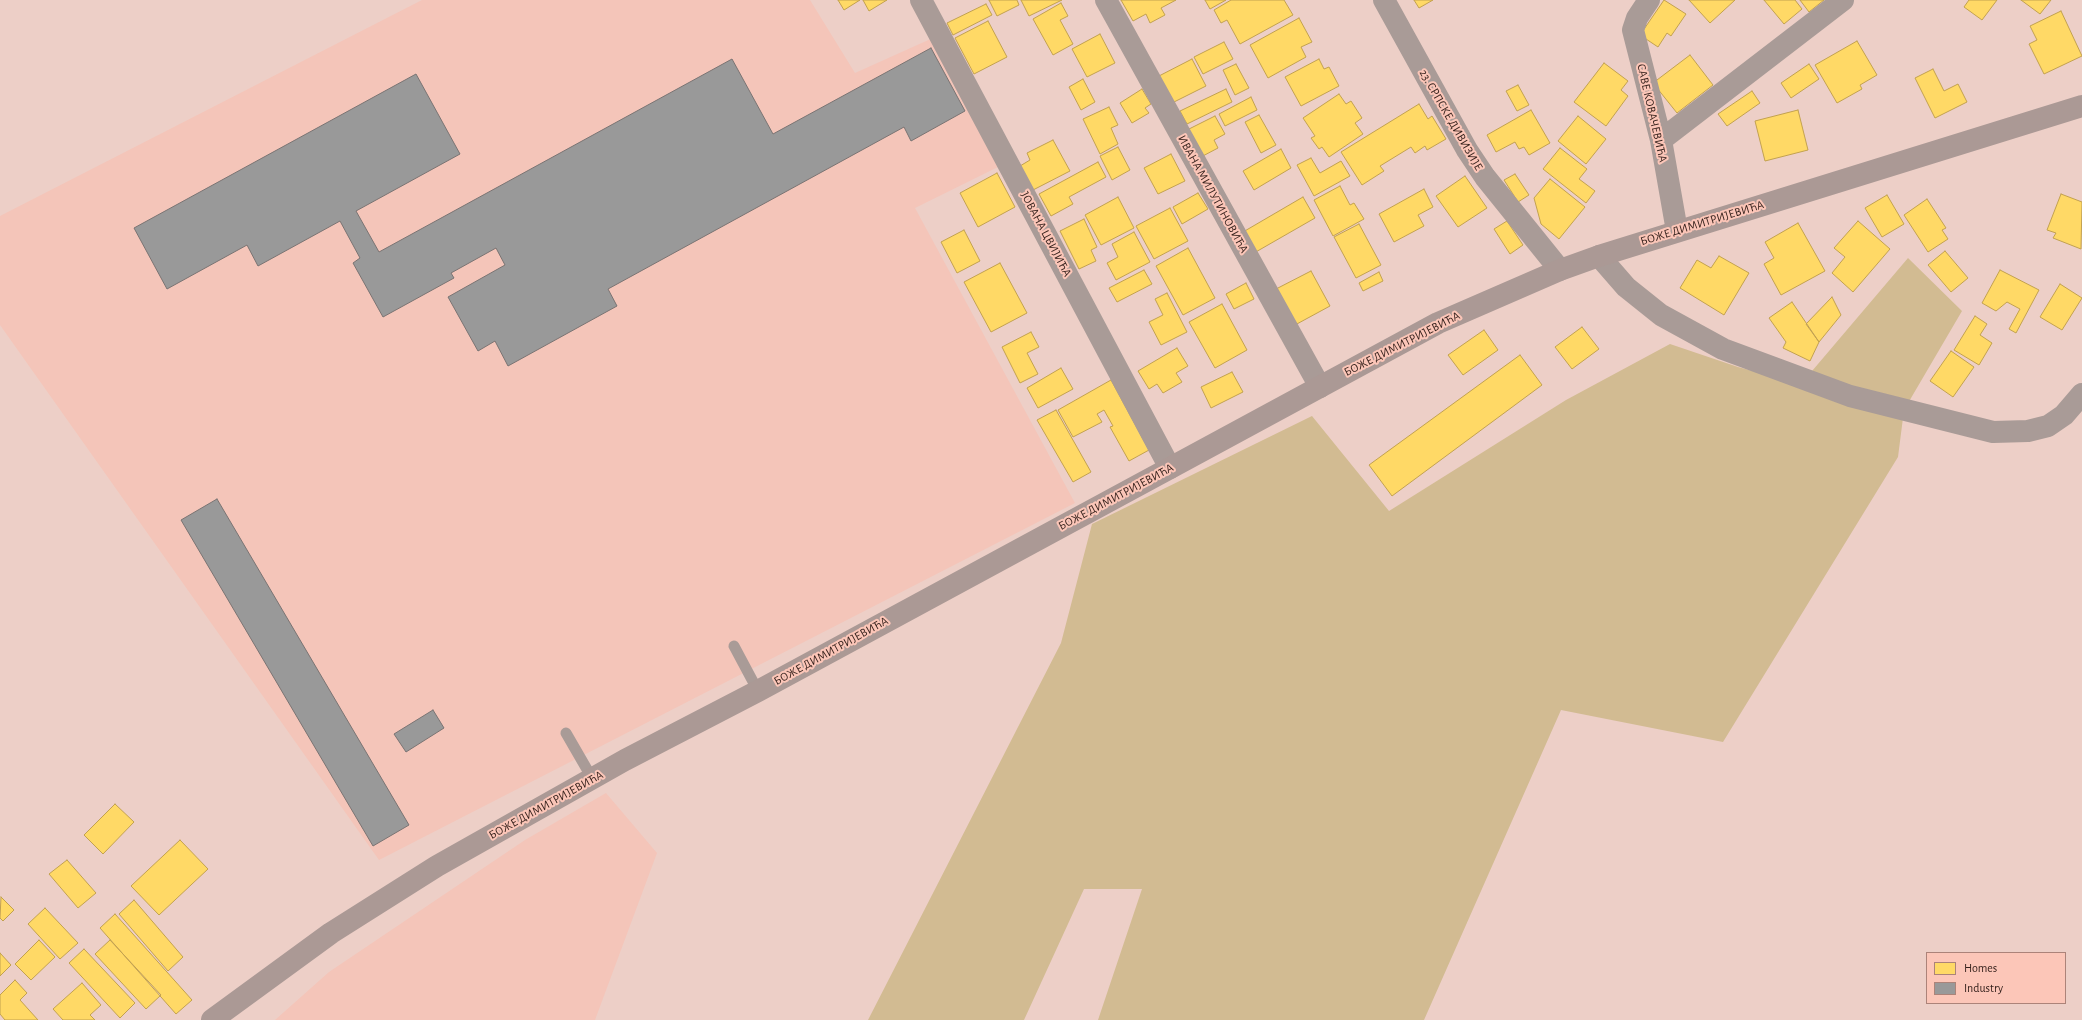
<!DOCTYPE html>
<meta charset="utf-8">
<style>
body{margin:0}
#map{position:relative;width:2082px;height:1020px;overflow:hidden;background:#edcfc7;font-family:"Alegreya Sans",sans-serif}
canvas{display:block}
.legend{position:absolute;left:1926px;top:952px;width:140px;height:52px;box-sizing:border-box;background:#fcc6b8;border:1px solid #ac8379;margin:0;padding:5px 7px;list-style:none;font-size:12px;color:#331f1a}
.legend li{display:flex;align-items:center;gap:8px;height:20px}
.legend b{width:20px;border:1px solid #ac8379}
</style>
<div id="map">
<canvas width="2082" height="1020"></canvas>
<ul class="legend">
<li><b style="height:11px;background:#ffd966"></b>Homes</li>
<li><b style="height:11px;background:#999"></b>Industry</li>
</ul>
</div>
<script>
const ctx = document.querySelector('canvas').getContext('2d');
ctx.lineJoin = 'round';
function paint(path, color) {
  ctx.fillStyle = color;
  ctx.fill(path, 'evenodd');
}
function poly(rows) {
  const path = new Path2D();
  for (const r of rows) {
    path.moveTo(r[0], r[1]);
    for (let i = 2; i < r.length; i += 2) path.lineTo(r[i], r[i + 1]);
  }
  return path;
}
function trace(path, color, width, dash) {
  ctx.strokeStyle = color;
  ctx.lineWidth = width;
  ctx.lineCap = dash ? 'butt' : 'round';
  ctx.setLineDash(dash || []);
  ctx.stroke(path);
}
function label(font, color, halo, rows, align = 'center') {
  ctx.font = font + ' "Alegreya Sans",sans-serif';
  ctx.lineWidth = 4;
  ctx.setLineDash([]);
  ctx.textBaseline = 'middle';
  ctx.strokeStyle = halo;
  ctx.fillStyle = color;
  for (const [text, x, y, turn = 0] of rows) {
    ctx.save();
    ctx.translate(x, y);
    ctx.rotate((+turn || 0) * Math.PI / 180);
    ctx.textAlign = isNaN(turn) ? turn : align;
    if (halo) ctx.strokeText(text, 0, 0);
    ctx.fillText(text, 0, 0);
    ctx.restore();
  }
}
const built = poly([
 [422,0,810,0,855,73,935,37,1000,166,915,208,1075,503,379,860,0,325,0,216],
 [606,793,657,853,595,1020,275,1020,329,972,525,840]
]);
const green = poly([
 [1908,258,1962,311,1904,410,1898,457,1723,742,1561,710,1424,1020,1098,1020,1142,889,1084,889,1024,1020,868,1020,1061,643,1092,524,1312,416,1389,511,1566,400,1670,344,1738,367,1801,384]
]);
const homes = poly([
 [838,0,860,0,844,10,838,0],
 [863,0,887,0,869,11,863,0],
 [989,0,1017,0,1019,5,997,16,989,0],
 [1021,0,1062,0,1029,16,1021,0],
 [1121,0,1176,0,1161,8,1165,15,1150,23,1146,14,1133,21,1121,0],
 [1205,0,1226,0,1210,9,1205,0],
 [1231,0,1284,0,1293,15,1240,44,1227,20,1221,23,1214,10,1231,0],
 [1414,0,1433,0,1419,8,1414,0],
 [1664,0,1686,14,1671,36,1667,33,1658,47,1640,35,1664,0],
 [1689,0,1735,0,1710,23,1689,0],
 [1764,0,1795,0,1802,9,1784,24,1764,0],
 [1800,0,1824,0,1809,12,1800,0],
 [1969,0,1997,0,1982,20,1964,7,1969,0],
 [2021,0,2051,0,2040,14,2021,0],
 [1061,3,1068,16,1060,20,1073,44,1053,55,1033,19,1061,3],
 [986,4,992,15,953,35,947,23,986,4],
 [2061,11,2082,56,2044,74,2029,44,2037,40,2030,26,2061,11],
 [1299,18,1312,42,1301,47,1306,57,1268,78,1250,45,1299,18],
 [988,21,1007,57,974,74,955,38,988,21],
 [1100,34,1115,63,1087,77,1072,49,1100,34],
 [1857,41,1877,75,1860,85,1862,89,1837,103,1815,65,1857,41],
 [1224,42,1233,59,1203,74,1194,57,1224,42],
 [1690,55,1713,85,1677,113,1653,83,1690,55],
 [1192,59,1206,86,1170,104,1157,77,1192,59],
 [1319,59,1324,69,1329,67,1339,86,1301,106,1285,77,1319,59],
 [1604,63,1628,81,1621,90,1628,96,1606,126,1574,102,1604,63],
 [1236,64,1249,88,1235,95,1223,70,1236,64],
 [1809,64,1819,79,1791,98,1781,83,1809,64],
 [1933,69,1944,91,1958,84,1967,102,1935,118,1915,78,1933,69],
 [1083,79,1095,102,1081,110,1069,87,1083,79],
 [1518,85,1529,105,1517,111,1506,91,1518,85],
 [1142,89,1151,104,1145,108,1149,113,1132,123,1120,103,1142,89],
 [1226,89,1232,102,1187,124,1180,111,1226,89],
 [1752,91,1760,103,1727,126,1718,114,1752,91],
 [1339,94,1346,104,1351,101,1362,118,1355,123,1363,134,1329,157,1322,147,1319,149,1311,138,1315,136,1303,118,1339,94],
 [1251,97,1257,110,1225,126,1219,114,1251,97],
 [1419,104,1428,119,1432,116,1446,139,1427,150,1425,146,1415,153,1411,147,1380,166,1384,171,1362,185,1341,152,1419,104],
 [1109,107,1118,125,1111,128,1118,144,1100,154,1083,119,1109,107],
 [1531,110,1550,143,1529,155,1524,147,1519,149,1515,142,1496,152,1487,135,1531,110],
 [1798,110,1808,150,1765,161,1755,121,1798,110],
 [1259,115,1276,145,1261,153,1245,122,1259,115],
 [1215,116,1225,134,1214,140,1218,148,1199,158,1185,131,1215,116],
 [1578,116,1606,139,1586,164,1558,141,1578,116],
 [1053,140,1070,171,1033,190,1020,166,1030,160,1027,153,1053,140],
 [1118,147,1130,170,1112,180,1100,156,1118,147],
 [1560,148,1587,169,1579,179,1595,191,1586,203,1543,169,1560,148],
 [1281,149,1291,168,1254,190,1243,171,1281,149],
 [1171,154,1185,181,1158,194,1144,168,1171,154],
 [1311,158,1320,173,1341,161,1350,176,1314,196,1297,165,1311,158],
 [1098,162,1106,177,1069,197,1073,204,1051,216,1039,194,1098,162],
 [997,173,1015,207,978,227,960,193,997,173],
 [1515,174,1529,195,1518,202,1504,180,1515,174],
 [1465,176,1487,208,1458,227,1436,196,1465,176],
 [1550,179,1585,207,1559,239,1541,224,1534,198,1550,179],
 [1340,186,1350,205,1354,203,1364,219,1333,236,1314,200,1340,186],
 [1424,189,1433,207,1418,215,1424,226,1394,242,1379,214,1424,189],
 [1198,193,1208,209,1182,224,1173,207,1198,193],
 [2061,194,2082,202,2081,249,2053,238,2056,233,2047,230,2061,194],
 [1887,195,1904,224,1882,237,1865,208,1887,195],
 [1118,197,1134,228,1101,245,1085,215,1118,197],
 [1303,197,1315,218,1254,253,1243,232,1303,197],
 [1927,199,1946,228,1942,230,1948,239,1928,252,1904,215,1927,199],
 [1170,208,1188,241,1154,259,1136,226,1170,208],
 [1084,219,1097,247,1091,250,1096,261,1079,269,1060,231,1084,219],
 [1507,221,1523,245,1510,254,1494,229,1507,221],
 [1858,221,1890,249,1853,292,1832,273,1845,257,1834,248,1858,221],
 [1798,223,1825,271,1781,295,1764,264,1774,258,1765,242,1798,223],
 [1359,224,1381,265,1356,278,1334,237,1359,224],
 [964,230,980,261,957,273,941,242,964,230],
 [1134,232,1150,262,1116,280,1107,263,1118,257,1112,244,1134,232],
 [1188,248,1215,298,1183,315,1156,266,1188,248],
 [1945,251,1968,278,1951,292,1928,265,1945,251],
 [1719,256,1749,273,1724,315,1680,288,1697,260,1711,268,1719,256],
 [1000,263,1027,313,991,332,964,282,1000,263],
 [1144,270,1152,284,1117,302,1109,288,1144,270],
 [2000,270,2039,290,2016,333,2009,329,2020,309,2007,302,1996,311,1982,303,2000,270],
 [1311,271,1330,306,1295,325,1276,289,1311,271],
 [1379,272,1383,281,1363,291,1359,283,1379,272],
 [1246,283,1254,299,1234,309,1226,294,1246,283],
 [2060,284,2082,298,2062,330,2040,317,2060,284],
 [1167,293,1187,332,1161,345,1149,322,1163,315,1155,299,1167,293],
 [1832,297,1841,315,1819,342,1806,324,1832,297],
 [1792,302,1819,342,1810,361,1783,348,1786,342,1769,318,1792,302],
 [1222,304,1247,350,1215,368,1189,322,1222,304],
 [1975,316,1987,324,1980,335,1992,343,1979,365,1954,350,1975,316],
 [1582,327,1599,349,1572,369,1555,347,1582,327],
 [1484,330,1498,350,1463,375,1448,355,1484,330],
 [1031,332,1039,347,1027,353,1038,374,1020,383,1002,347,1031,332],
 [1177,348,1188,366,1176,373,1182,382,1163,393,1157,384,1149,389,1138,371,1177,348],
 [1951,351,1974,367,1953,397,1930,381,1951,351],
 [1520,355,1542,385,1392,496,1369,465,1520,355],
 [1061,368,1073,389,1038,408,1027,388,1061,368],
 [1232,372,1243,392,1211,408,1201,387,1232,372],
 [1111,380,1149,450,1129,461,1110,427,1113,426,1104,410,1097,414,1102,422,1073,437,1058,410,1111,380],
 [1056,410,1091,472,1073,482,1037,420,1056,410],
 [115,804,134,822,103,854,84,835,115,804],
 [180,840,208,869,159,915,131,886,180,840],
 [67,860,96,893,78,908,49,874,67,860],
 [1,897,14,910,3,921,0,918,1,897],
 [134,900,183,957,168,971,119,914,134,900],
 [45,908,78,943,60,959,28,924,45,908],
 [115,914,192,1000,176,1014,100,928,115,914],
 [39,940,55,957,31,980,15,964,39,940],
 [110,940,161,995,146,1009,95,954,110,940],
 [84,949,135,1003,120,1018,69,963,84,949],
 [0,953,11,965,0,976,0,953],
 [15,980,27,993,20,1000,38,1020,5,1020,0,1014,0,995,15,980],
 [82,983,101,1005,90,1015,95,1020,63,1020,53,1009,82,983]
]);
const industry = poly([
 [931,48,965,111,911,141,904,127,608,289,617,306,508,366,495,341,478,351,448,297,505,265,496,248,451,273,454,278,383,317,353,263,360,258,340,221,258,266,247,245,167,289,134,228,416,74,460,154,356,211,379,252,732,59,773,134,931,48],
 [217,499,409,825,373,846,181,520,217,499],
 [433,710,444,728,406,752,394,734,433,710]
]);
const service = poly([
 [734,646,758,691],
 [566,733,592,778]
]);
const minor = poly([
 [921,0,1170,468],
 [1106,0,1320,387],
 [1384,0,1467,150,1485,177,1560,270],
 [1649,0,1637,18,1633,30,1661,140,1677,231],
 [1661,140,1843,0],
 [1599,256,1626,287,1661,315,1723,349,1850,396,1993,432,2028,431,2048,426,2064,415,2082,394]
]);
const secondary = poly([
 [212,1020,331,933,437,866,625,760,758,691,1438,323,1560,270,1599,256,2082,106]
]);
const streetNames = [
 ["САВЕ КОВАЧЕВИЋА",1652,113,77],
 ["23. СРПСКЕ ДИВИЗИЈЕ",1451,120,60],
 ["ИВАНА МИЛУТИНОВИЋА",1213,194,61],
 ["БОЖЕ ДИМИТРИЈЕВИЋА",1702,223,-17],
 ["ЈОВАНА ЦВИЈИЋА",1046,234,62],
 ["БОЖЕ ДИМИТРИЈЕВИЋА",1402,344,-27],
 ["БОЖЕ ДИМИТРИЈЕВИЋА",1116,497,-28],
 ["БОЖЕ ДИМИТРИЈЕВИЋА",831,651,-29],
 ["БОЖЕ ДИМИТРИЈЕВИЋА",546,805,-29]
];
paint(built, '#f4c5b9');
paint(green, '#d2bb92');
paint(homes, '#ffd966');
trace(homes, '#c2a14f', 1);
paint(industry, '#999');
trace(industry, '#7a7473', 1);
trace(service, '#a99b97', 11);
trace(minor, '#a99b97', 22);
trace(secondary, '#ab9995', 22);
label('12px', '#331f1a', '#fcc6b8', streetNames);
</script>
